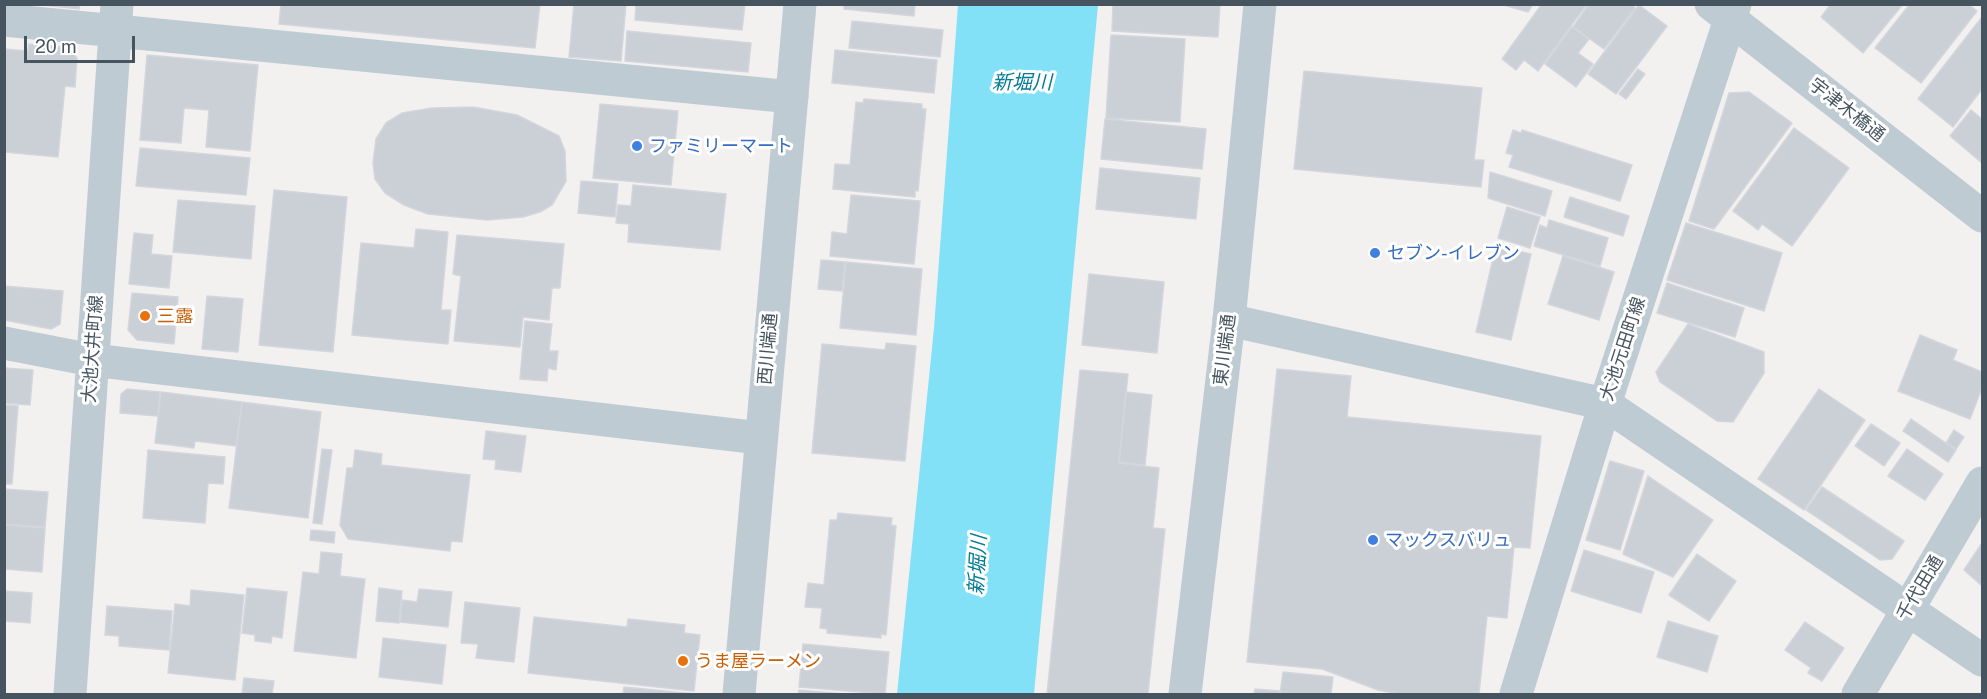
<!DOCTYPE html>
<meta charset="utf-8">
<style>
body{margin:0}
#map{position:relative;width:1987px;height:699px;overflow:hidden;background:#f3f0f0;font-family:"Public Sans",sans-serif}
canvas{display:block}
.frame{position:absolute;inset:0;border:6px solid #465460;pointer-events:none}
.scale{position:absolute;left:24px;top:36px;width:111px;height:27px;box-sizing:border-box;border:3px solid #465460;border-top:0;padding-left:8px;font-size:18px;line-height:21px;white-space:nowrap;color:#465460;-webkit-text-stroke:4px #fff;paint-order:stroke}
</style>
<div id="map">
<canvas width="1987" height="699"></canvas>
<div class="frame"></div>
<div class="scale">20 m</div>
</div>
<script>
const ctx = document.querySelector('canvas').getContext('2d');
ctx.lineJoin = 'round';
function paint(path, color) {
  ctx.fillStyle = color;
  ctx.fill(path, 'evenodd');
}
function poly(rows) {
  const path = new Path2D();
  for (const r of rows) {
    path.moveTo(r[0], r[1]);
    for (let i = 2; i < r.length; i += 2) path.lineTo(r[i], r[i + 1]);
  }
  return path;
}
function trace(path, color, width, dash) {
  ctx.strokeStyle = color;
  ctx.lineWidth = width;
  ctx.lineCap = dash ? 'butt' : 'round';
  ctx.setLineDash(dash || []);
  ctx.stroke(path);
}
function label(font, color, halo, rows, align = 'center') {
  ctx.font = font + ' "Public Sans","Noto Sans JP",sans-serif';
  ctx.lineWidth = 6;
  ctx.setLineDash([]);
  ctx.textBaseline = 'middle';
  ctx.strokeStyle = halo;
  ctx.fillStyle = color;
  for (const [text, x, y, turn = 0] of rows) {
    ctx.save();
    ctx.translate(x, y);
    ctx.rotate((+turn || 0) * Math.PI / 180);
    ctx.textAlign = isNaN(turn) ? turn : align;
    if (halo) ctx.strokeText(text, 0, 0);
    ctx.fillText(text, 0, 0);
    ctx.restore();
  }
}
const water = poly([
 [958,5,1098,5,1034,694,897,694,934,328]
]);
const building = poly([
 [35,4,80,4,79,9,35,4],
 [281,4,540,4,535,48,279,24,281,4],
 [574,4,626,4,621,61,569,57,574,4],
 [636,4,745,4,742,30,635,20,636,4],
 [844,4,915,4,914,16,844,9,844,4],
 [1113,4,1220,4,1218,37,1112,31,1113,4],
 [1500,4,1533,4,1528,12,1500,4],
 [1542,4,1587,4,1538,71,1524,60,1516,70,1502,59,1542,4],
 [1589,4,1631,4,1635,8,1604,49,1573,27,1589,4],
 [1831,4,1903,4,1863,53,1821,17,1831,4],
 [1910,4,1968,4,1977,11,1921,83,1875,48,1910,4],
 [1639,5,1667,26,1616,94,1588,74,1639,5],
 [1982,17,1982,89,1953,127,1918,99,1982,17],
 [852,21,943,30,940,57,849,48,852,21],
 [1572,27,1589,39,1578,53,1593,64,1576,87,1545,64,1572,27],
 [627,31,751,43,748,72,625,61,627,31],
 [1111,35,1185,39,1180,122,1106,118,1111,35],
 [29,44,68,47,77,58,75,87,65,86,58,157,4,152,4,49,28,51,29,44],
 [835,50,937,60,934,93,832,83,835,50],
 [147,55,258,65,250,151,206,147,209,110,184,108,181,143,140,140,147,55],
 [1638,69,1645,74,1626,99,1619,94,1638,69],
 [1304,71,1482,88,1474,160,1484,160,1481,187,1294,169,1304,71],
 [1749,92,1792,123,1714,229,1689,221,1729,93,1749,92],
 [864,99,922,104,922,109,926,109,918,191,915,190,915,197,833,189,835,164,850,165,856,102,863,103,864,99],
 [600,104,678,111,671,185,593,178,600,104],
 [473,107,517,115,559,136,565,151,566,181,552,205,540,212,523,217,487,220,428,214,404,205,385,193,375,179,373,163,376,139,386,123,402,113,432,108,473,107],
 [1971,110,1982,119,1982,163,1950,136,1971,110],
 [1105,119,1206,129,1202,169,1101,159,1105,119],
 [1794,128,1849,168,1792,246,1762,224,1758,230,1733,211,1794,128],
 [1513,130,1521,133,1522,130,1632,165,1620,201,1509,167,1513,155,1506,153,1513,130],
 [140,148,250,158,246,195,136,186,140,148],
 [1100,168,1200,178,1196,219,1096,209,1100,168],
 [1490,172,1552,191,1545,216,1488,198,1490,172],
 [581,181,618,184,615,217,578,213,581,181],
 [633,185,726,194,720,250,628,242,629,224,616,223,618,205,631,206,633,185],
 [274,190,347,197,333,352,259,345,274,190],
 [851,195,920,201,914,264,830,256,832,232,847,234,851,195],
 [1570,197,1629,216,1623,236,1564,217,1570,197],
 [178,200,255,206,251,259,173,252,178,200],
 [1507,207,1540,217,1530,248,1498,238,1507,207],
 [1549,220,1608,238,1600,266,1534,246,1540,225,1547,228,1549,220],
 [1686,223,1782,253,1764,311,1667,280,1686,223],
 [416,229,448,232,441,310,451,310,448,344,352,335,361,243,414,248,416,229],
 [134,233,153,235,151,254,172,256,169,288,129,284,134,233],
 [457,235,564,244,560,288,552,288,549,320,523,317,520,347,454,341,461,276,453,274,457,235],
 [1496,246,1531,254,1511,340,1476,332,1496,246],
 [1563,256,1614,272,1599,320,1548,304,1563,256],
 [821,260,845,262,842,291,818,289,821,260],
 [846,262,922,269,916,335,840,328,846,262],
 [1089,274,1164,282,1157,353,1082,345,1089,274],
 [1667,283,1744,308,1735,337,1657,313,1667,283],
 [4,286,63,291,60,324,51,329,4,320,4,286],
 [132,293,178,297,174,344,137,340,128,330,132,293],
 [207,296,243,299,238,352,202,349,207,296],
 [525,321,552,324,549,351,558,351,556,370,548,368,547,381,520,379,525,321],
 [1688,324,1764,352,1764,373,1733,422,1717,421,1660,382,1656,372,1688,324],
 [1920,335,1957,350,1953,360,1982,372,1982,388,1970,419,1898,391,1920,335],
 [886,343,916,346,905,461,812,453,822,344,885,350,886,343],
 [4,368,33,370,30,405,4,403,4,368],
 [1277,369,1351,376,1347,417,1541,436,1530,548,1514,547,1507,618,1487,616,1479,694,1399,694,1378,690,1322,669,1247,662,1277,369],
 [1080,370,1128,374,1119,463,1159,468,1153,528,1165,529,1148,694,1047,694,1080,370],
 [127,389,160,392,158,416,120,413,121,394,127,389],
 [1819,389,1865,420,1804,510,1758,479,1819,389],
 [161,392,242,402,236,446,195,441,194,448,155,443,161,392],
 [1126,392,1152,395,1145,465,1119,462,1126,392],
 [242,402,321,412,308,518,229,508,242,402],
 [4,405,18,406,12,484,4,484,4,405],
 [1911,419,1956,450,1948,462,1903,431,1911,419],
 [1871,424,1900,443,1884,466,1855,446,1871,424],
 [1954,430,1964,437,1956,449,1946,443,1954,430],
 [486,431,526,436,521,472,495,469,496,460,483,459,486,431],
 [322,449,332,450,322,524,313,523,322,449],
 [1907,449,1943,474,1925,500,1888,476,1907,449],
 [148,450,225,457,223,484,208,483,205,523,143,518,148,450],
 [355,450,382,454,381,465,470,475,462,542,451,541,450,551,348,539,340,525,347,468,353,468,355,450],
 [1610,461,1644,471,1620,550,1586,540,1610,461],
 [1648,476,1713,520,1673,577,1623,554,1648,476],
 [1822,487,1904,541,1892,559,1880,560,1806,510,1822,487],
 [4,489,48,492,45,527,4,524,4,489],
 [838,513,892,518,891,525,896,526,886,635,881,634,881,638,827,633,827,629,820,628,822,608,805,607,808,583,824,585,830,520,837,520,838,513],
 [4,525,45,528,42,572,4,569,4,525],
 [311,530,335,532,334,543,310,540,311,530],
 [1982,543,1982,586,1964,570,1982,543],
 [1584,550,1654,572,1641,613,1571,591,1584,550],
 [321,552,342,554,340,576,365,579,356,658,294,651,303,572,319,574,321,552],
 [1697,554,1736,581,1709,621,1669,595,1697,554],
 [247,588,287,592,282,638,272,636,271,643,255,641,255,635,242,633,247,588],
 [379,588,402,591,399,623,376,621,379,588],
 [419,589,452,592,448,627,400,622,402,600,417,602,419,589],
 [191,590,244,595,235,680,168,673,175,604,190,606,191,590],
 [4,591,32,593,30,623,4,621,4,591],
 [465,602,520,608,514,662,476,658,478,644,461,643,465,602],
 [107,606,172,611,169,650,119,646,119,636,105,635,107,606],
 [534,617,627,627,628,619,685,625,684,633,700,635,694,691,528,673,534,617],
 [1668,621,1718,636,1707,672,1657,657,1668,621],
 [1805,622,1844,648,1822,681,1808,673,1811,668,1785,650,1805,622],
 [383,638,446,645,442,684,379,677,383,638],
 [803,644,889,652,885,694,799,687,803,644],
 [1283,672,1333,677,1331,694,1280,694,1283,672],
 [244,678,274,681,272,694,242,694,244,678],
 [624,687,696,694,623,694,624,687],
 [1255,689,1280,691,1279,694,1254,694,1255,689],
 [799,690,845,694,798,694,799,690]
]);
const minor = poly([
 [4,20,792,97],
 [1229,320,1605,404,1982,660],
 [4,343,92,360,760,438],
 [70,694,117,4],
 [1516,694,1605,404,1735,4]
]);
const tertiary = poly([
 [1711,4,1982,216],
 [739,694,800,4],
 [1185,694,1229,320,1260,4],
 [1858,694,1982,483]
]);
const markers = [
 [637,146,6,"#3f7fe0"],
 [1375,253,6,"#3f7fe0"],
 [145,316,6,"#e8710a"],
 [1373,540,6,"#3f7fe0"],
 [683,661,6,"#e8710a"]
];
const streetNames = [
 ["宇津木橋通",1847,110,38],
 ["大池大井町線",93,349,-86],
 ["西川端通",768,349,-85],
 ["大池元田町線",1623,349,-72],
 ["東川端通",1225,350,-83],
 ["千代田通",1920,588,-59]
];
const shopNames = [
 ["ファミリーマート",649,146],
 ["セブン-イレブン",1387,253],
 ["マックスバリュ",1385,540]
];
const foodNames = [
 ["三露",157,316],
 ["うま屋ラーメン",695,661]
];
const waterNames = [
 ["新堀川",1022,83],
 ["新堀川",978,565,-87]
];
paint(water, '#82e1f6');
paint(building, '#cbcfd6');
trace(building, '#d3d6dc', 1.5);
trace(minor, '#bfcbd3', 33);
trace(tertiary, '#bfcbd3', 33);
for (const [x, y, r, color] of markers) {
  const dot = new Path2D();
  dot.arc(x, y, r, 0, 2 * Math.PI);
  ctx.fillStyle = color;
  ctx.fill(dot);
  trace(dot, '#fff', 2);
}
label('18px', '#465460', '#fff', streetNames);
label('18px', '#366cbe', '#fff', shopNames, 'left');
label('18px', '#c56008', '#fff', foodNames, 'left');
label('italic 20px', '#037c97', '#fff', waterNames);
</script>
